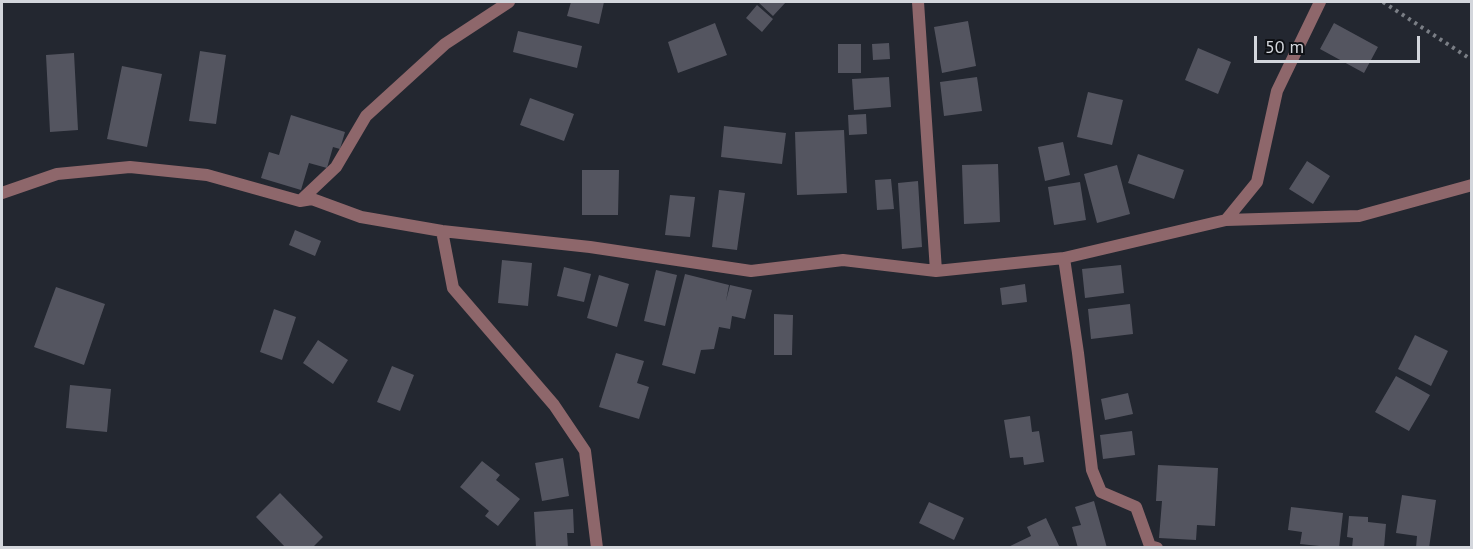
<!DOCTYPE html>
<style>
body{margin:0}
#map{position:relative;width:1473px;height:549px;overflow:hidden;background:#232730;font-family:"PT Sans",sans-serif}
canvas{display:block}
.frame{position:absolute;inset:0;border:3px solid #d3d6dc;pointer-events:none}
.scale{position:absolute;left:1254px;top:36px;width:166px;height:27px;box-sizing:border-box;border:3px solid #d3d6dc;border-top:0;padding-left:8px;font-size:18px;line-height:21px;white-space:nowrap;color:#d3d6dc;-webkit-text-stroke:4px #0e1014;paint-order:stroke}
</style>
<div id="map">
<canvas width="1473" height="549"></canvas>
<div class="frame"></div>
<div class="scale">50 m</div>
</div>
<script>
const ctx = document.querySelector('canvas').getContext('2d');
ctx.lineJoin = 'round';
function paint(path, color) {
  ctx.fillStyle = color;
  ctx.fill(path, 'evenodd');
}
function poly(rows) {
  const path = new Path2D();
  for (const r of rows) {
    path.moveTo(r[0], r[1]);
    for (let i = 2; i < r.length; i += 2) path.lineTo(r[i], r[i + 1]);
  }
  return path;
}
function trace(path, color, width, dash) {
  ctx.strokeStyle = color;
  ctx.lineWidth = width;
  ctx.lineCap = dash ? 'butt' : 'round';
  ctx.setLineDash(dash || []);
  ctx.stroke(path);
}
const building = poly([
 [571,2,604,2,599,24,567,16],
 [758,2,786,2,773,16],
 [757,5,773,19,762,32,746,18],
 [968,21,976,66,942,73,934,27],
 [715,23,727,55,678,73,668,42],
 [1334,23,1378,47,1364,73,1320,49],
 [518,31,582,46,577,68,513,52],
 [889,43,890,59,873,60,872,44],
 [838,44,861,44,861,73,838,73],
 [1198,48,1231,62,1218,94,1185,80],
 [200,51,226,55,216,124,189,121],
 [74,53,78,130,50,132,46,55],
 [122,66,162,74,147,147,107,139],
 [889,77,891,107,854,110,852,79],
 [977,77,982,111,944,116,940,82],
 [1088,92,1123,100,1112,145,1077,137],
 [530,98,574,114,564,141,520,125],
 [866,114,867,134,849,135,848,115],
 [291,115,345,132,340,149,333,147,327,168,309,163,301,190,261,178,269,152,279,155],
 [724,126,786,133,782,164,721,157],
 [844,130,847,193,797,195,795,132],
 [1063,142,1070,175,1045,181,1038,147],
 [1138,154,1184,170,1174,199,1128,183],
 [1307,161,1330,176,1313,204,1289,189],
 [998,164,1000,222,964,224,962,165],
 [1117,165,1130,214,1097,223,1084,174],
 [582,170,619,170,618,215,582,215],
 [891,179,894,209,877,210,875,180],
 [918,181,922,247,902,249,898,183],
 [1080,182,1086,220,1054,225,1048,187],
 [719,190,745,193,737,250,712,247],
 [670,195,695,197,690,237,665,235],
 [295,230,321,241,315,256,289,245],
 [502,260,532,263,528,306,498,303],
 [1121,265,1124,293,1085,298,1082,269],
 [564,267,591,274,584,302,557,296],
 [656,270,677,275,665,326,644,321],
 [685,274,729,285,726,301,730,285,752,290,745,319,732,316,730,329,719,327,714,349,701,350,695,374,662,365],
 [599,275,629,284,617,327,587,318],
 [1025,284,1027,302,1002,305,1000,288],
 [56,287,105,304,84,365,34,347],
 [1130,304,1133,334,1091,339,1088,309],
 [274,309,296,317,282,360,260,352],
 [774,314,793,315,792,355,774,355],
 [1415,335,1448,351,1431,386,1398,369],
 [318,340,348,360,333,384,303,363],
 [616,353,644,361,637,383,649,387,639,419,599,407],
 [392,366,414,375,400,411,377,402],
 [1396,376,1430,395,1409,431,1375,412],
 [70,385,111,389,107,432,66,428],
 [1128,393,1133,414,1105,420,1101,399],
 [1030,416,1032,432,1039,431,1044,462,1024,465,1023,457,1010,458,1004,420],
 [1132,431,1135,455,1103,459,1100,435],
 [563,458,569,496,542,501,535,463],
 [482,461,500,475,496,480,520,499,498,526,485,516,489,511,460,487],
 [1158,465,1218,468,1215,526,1197,525,1196,540,1159,538,1162,501,1156,501],
 [280,493,323,537,312,548,286,548,256,517],
 [1402,495,1436,500,1429,548,1416,548,1417,536,1396,533],
 [1094,501,1107,548,1078,548,1072,527,1081,525,1075,507],
 [929,502,964,518,954,540,919,523],
 [1291,507,1343,513,1339,548,1300,544,1302,532,1288,530],
 [573,509,574,533,567,533,568,548,536,548,534,512],
 [1349,516,1368,517,1368,522,1386,524,1384,548,1352,548,1353,538,1347,537],
 [1046,518,1060,548,1006,548,1031,536,1027,527]
]);
const path = poly([
 [1383,2,1472,60]
]);
const street = poly([
 [918,2,936,271],
 [2,193,57,174,130,167,207,175,300,201,312,199,361,217,442,231,590,247,751,271,843,260,936,271,1064,258,1226,220,1359,216,1472,185],
 [300,201,336,167,366,116,445,44,509,2],
 [1226,220,1257,182,1277,91,1320,2],
 [442,231,453,288,554,405,585,451,597,548],
 [1064,258,1078,353,1092,470,1101,492,1136,507,1150,546,1157,548]
]);
paint(building, '#545560');
trace(path, '#7a7e85', 4, [3, 4.5]);
trace(street, '#8e676b', 12);
</script>
